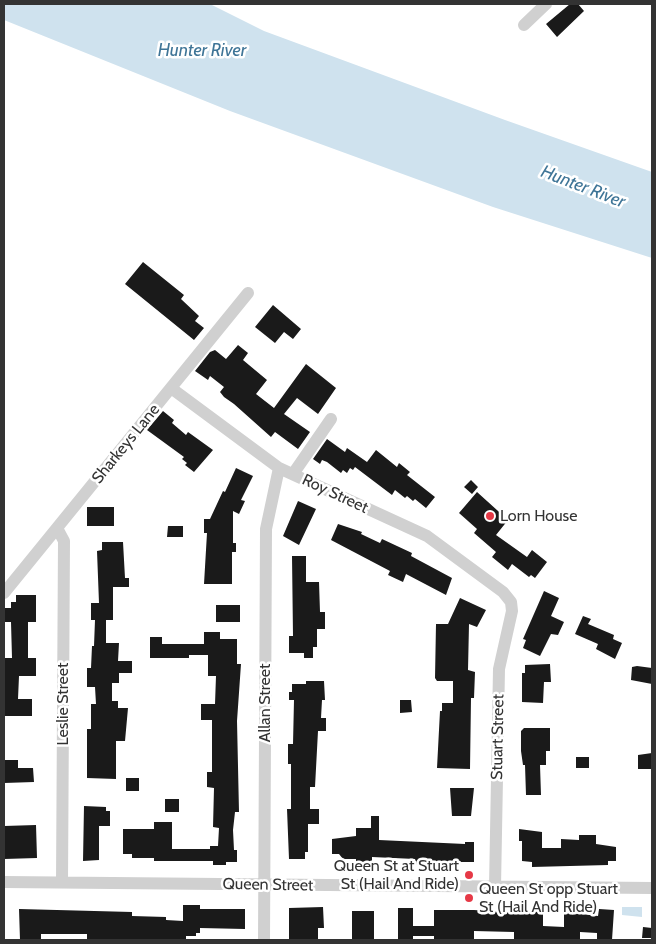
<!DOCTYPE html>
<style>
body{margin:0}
#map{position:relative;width:656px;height:944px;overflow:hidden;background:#fff;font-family:Cabin,sans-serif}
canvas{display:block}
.frame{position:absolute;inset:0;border:5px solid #333;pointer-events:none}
</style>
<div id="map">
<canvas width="656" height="944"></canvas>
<div class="frame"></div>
</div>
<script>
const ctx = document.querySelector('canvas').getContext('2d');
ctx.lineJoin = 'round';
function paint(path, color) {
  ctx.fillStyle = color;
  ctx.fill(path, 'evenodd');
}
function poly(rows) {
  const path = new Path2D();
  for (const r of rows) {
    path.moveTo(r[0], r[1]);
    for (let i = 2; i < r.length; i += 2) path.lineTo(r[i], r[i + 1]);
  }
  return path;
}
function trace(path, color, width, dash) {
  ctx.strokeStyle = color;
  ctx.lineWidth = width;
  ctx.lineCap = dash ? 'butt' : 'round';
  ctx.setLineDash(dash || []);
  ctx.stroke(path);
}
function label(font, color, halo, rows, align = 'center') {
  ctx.font = font + ' Cabin,sans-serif';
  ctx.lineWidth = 5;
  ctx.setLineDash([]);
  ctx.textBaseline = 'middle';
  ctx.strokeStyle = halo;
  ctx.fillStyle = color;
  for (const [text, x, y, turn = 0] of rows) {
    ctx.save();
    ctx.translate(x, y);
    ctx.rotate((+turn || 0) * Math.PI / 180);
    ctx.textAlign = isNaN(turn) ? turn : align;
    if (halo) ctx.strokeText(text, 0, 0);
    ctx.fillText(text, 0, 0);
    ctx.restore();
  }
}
const water = poly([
 [4,4,210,4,264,31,505,120,652,172,652,258,493,207,230,111,4,20],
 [622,907,642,907,642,917,622,915]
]);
const building = poly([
 [570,4,578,4,584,11,557,37,546,24],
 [143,262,184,295,181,299,199,316,195,321,204,328,194,340,125,284],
 [273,305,301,329,293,339,284,332,275,343,255,327],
 [238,345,248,353,243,360,267,380,256,394,274,408,306,364,336,388,318,414,297,398,284,414,310,432,298,449,275,432,271,437,234,404,224,397,220,392,224,387,210,376,208,380,195,371,210,352,215,350,226,359],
 [163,411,174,420,172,423,186,435,188,432,213,450,194,472,185,465,187,463,182,459,184,457,147,430],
 [327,439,345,452,347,448,367,462,376,450,397,467,399,463,410,472,407,475,435,497,426,508,415,499,413,501,407,496,405,498,395,490,392,495,355,467,353,470,350,468,347,473,343,470,341,473,327,462,322,460,320,464,313,459],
 [236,468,253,476,241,500,245,501,239,514,233,511,233,543,236,543,236,552,232,552,232,584,204,584,207,533,204,533,204,519,210,519,223,491,225,492],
 [471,480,478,487,472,494,464,487],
 [477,492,508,520,496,535,527,557,532,550,547,562,535,578,531,575,529,577,512,564,508,570,492,557,496,552,474,533,477,529,459,513],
 [298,501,316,509,299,545,283,536],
 [87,507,114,507,114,526,87,526],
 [338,524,362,532,361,534,380,543,382,539,412,553,411,556,452,578,446,595,406,574,403,582,388,575,390,571,331,540],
 [168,526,183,526,183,537,167,537],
 [102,542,123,542,125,578,129,578,129,587,113,587,113,620,106,620,106,643,119,643,118,661,132,661,132,673,119,673,119,683,112,683,112,701,118,701,118,708,128,708,125,741,116,741,116,779,87,778,87,729,91,729,91,704,96,704,95,687,87,687,87,668,91,668,92,646,94,646,95,620,91,620,91,603,99,603,97,551,102,550],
 [292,556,306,556,306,582,319,582,320,612,325,612,325,629,317,629,317,647,313,647,313,658,304,658,304,653,289,653,289,636,293,636],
 [544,591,559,598,551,616,564,622,558,635,551,634,540,656,523,648,526,640,523,639],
 [16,595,36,595,36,622,28,622,28,658,36,658,36,676,19,676,18,699,32,699,32,716,4,716,5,658,12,658,11,622,4,622,4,608,11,608,11,602,16,602],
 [460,598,486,610,477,627,469,624,468,670,475,672,474,698,471,698,470,769,437,768,440,711,442,711,442,703,453,703,453,681,437,681,435,678,436,624,448,624],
 [216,605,240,605,240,622,216,622],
 [583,616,591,619,588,624,614,635,613,639,622,643,615,659,596,649,598,644,575,634],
 [204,632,220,632,220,639,237,639,237,664,241,664,237,721,239,812,235,812,233,830,234,850,237,850,237,862,226,862,226,865,213,865,213,861,154,861,154,858,132,858,132,854,123,854,123,829,154,829,154,822,172,822,172,849,210,849,210,846,218,846,219,828,213,827,214,788,207,787,207,772,212,772,212,720,201,720,201,704,215,704,216,676,208,676,208,655,189,655,189,658,150,658,150,637,162,637,162,644,204,644],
 [550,664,551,682,544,682,543,703,522,702,522,673,525,673,525,665],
 [637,666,652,668,652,684,631,680,632,667],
 [306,681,324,681,325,700,322,700,321,718,326,718,326,731,318,731,315,787,310,787,310,809,319,809,319,824,308,824,308,852,305,852,305,859,289,859,287,809,291,809,291,764,288,764,288,744,293,744,294,700,289,700,289,692,292,692,292,684,306,684],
 [400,700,411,700,412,712,400,713],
 [524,728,550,728,550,751,546,751,546,765,540,765,541,795,526,795,525,765,523,765,521,751,521,731],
 [652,753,652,769,638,769,638,755],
 [576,757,589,757,589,768,576,768],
 [4,760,18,760,18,768,33,768,34,782,4,783],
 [126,778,139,778,139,791,126,791],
 [450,788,474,788,471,816,452,816],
 [165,799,179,799,179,812,165,812],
 [84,806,106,807,106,811,110,811,110,826,99,826,99,860,83,861],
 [371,816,379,816,379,840,465,844,465,842,474,842,474,862,446,862,446,864,417,865,415,859,372,857,372,863,356,864,356,859,343,859,339,854,332,854,332,839,356,836,356,828,371,828],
 [36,825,37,858,4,859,4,826],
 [519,829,542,832,542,848,561,848,561,839,579,840,579,835,596,835,596,844,616,847,616,861,608,861,608,865,532,867,532,862,522,861,522,841,519,841],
 [183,905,200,905,200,909,245,909,245,929,200,928,200,933,196,933,196,936,186,936,186,940,87,940,87,934,41,934,41,940,20,940,19,909,132,912,132,916,166,917,166,920,183,921],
 [323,907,324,928,318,928,318,940,289,940,289,908],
 [398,908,413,908,413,926,434,926,434,910,474,910,515,913,543,911,543,926,564,927,564,912,598,916,599,909,614,910,612,940,597,940,597,933,580,932,580,940,514,940,514,932,474,931,474,940,434,940,434,936,413,936,413,940,398,940],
 [352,911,374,911,374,940,352,940],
 [643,927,652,928,652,938,642,938]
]);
const minor = poly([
 [524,25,546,4],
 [171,388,279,468,427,536,503,592,511,602,512,611,499,669,495,887],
 [293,474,331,419],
 [57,528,64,541,62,882],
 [4,593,248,293],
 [4,882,652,888],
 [264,940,266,529,279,468]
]);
const markers = [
 [490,516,5,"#e63946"],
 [469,875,5,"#e63946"],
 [469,898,5,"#e63946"]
];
const streetNames = [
 ["Sharkeys Lane",126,444,-51],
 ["Roy Street",335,494,25],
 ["Allan Street",265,703,-90],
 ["Leslie Street",63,704,-90],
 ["Stuart Street",498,737,-89],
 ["Queen Street",268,885,1]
];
const poiNames = [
 ["Lorn House",500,516],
 ["Queen St at Stuart",459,866,"right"],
 ["St (Hail And Ride)",459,884,"right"],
 ["Queen St opp Stuart",479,889],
 ["St (Hail And Ride)",479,907]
];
const waterNames = [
 ["Hunter River",202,51],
 ["Hunter River",583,187,21]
];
paint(water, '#cfe2ee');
paint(building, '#1a1a1a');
trace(minor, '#d0d0d0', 12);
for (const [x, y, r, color] of markers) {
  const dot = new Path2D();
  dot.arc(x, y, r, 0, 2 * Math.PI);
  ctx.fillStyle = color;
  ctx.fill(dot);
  trace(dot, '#fff', 2);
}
label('16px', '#333', '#fff', streetNames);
label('16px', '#333', '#fff', poiNames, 'left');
label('italic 18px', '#3f7597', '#fff', waterNames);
</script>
